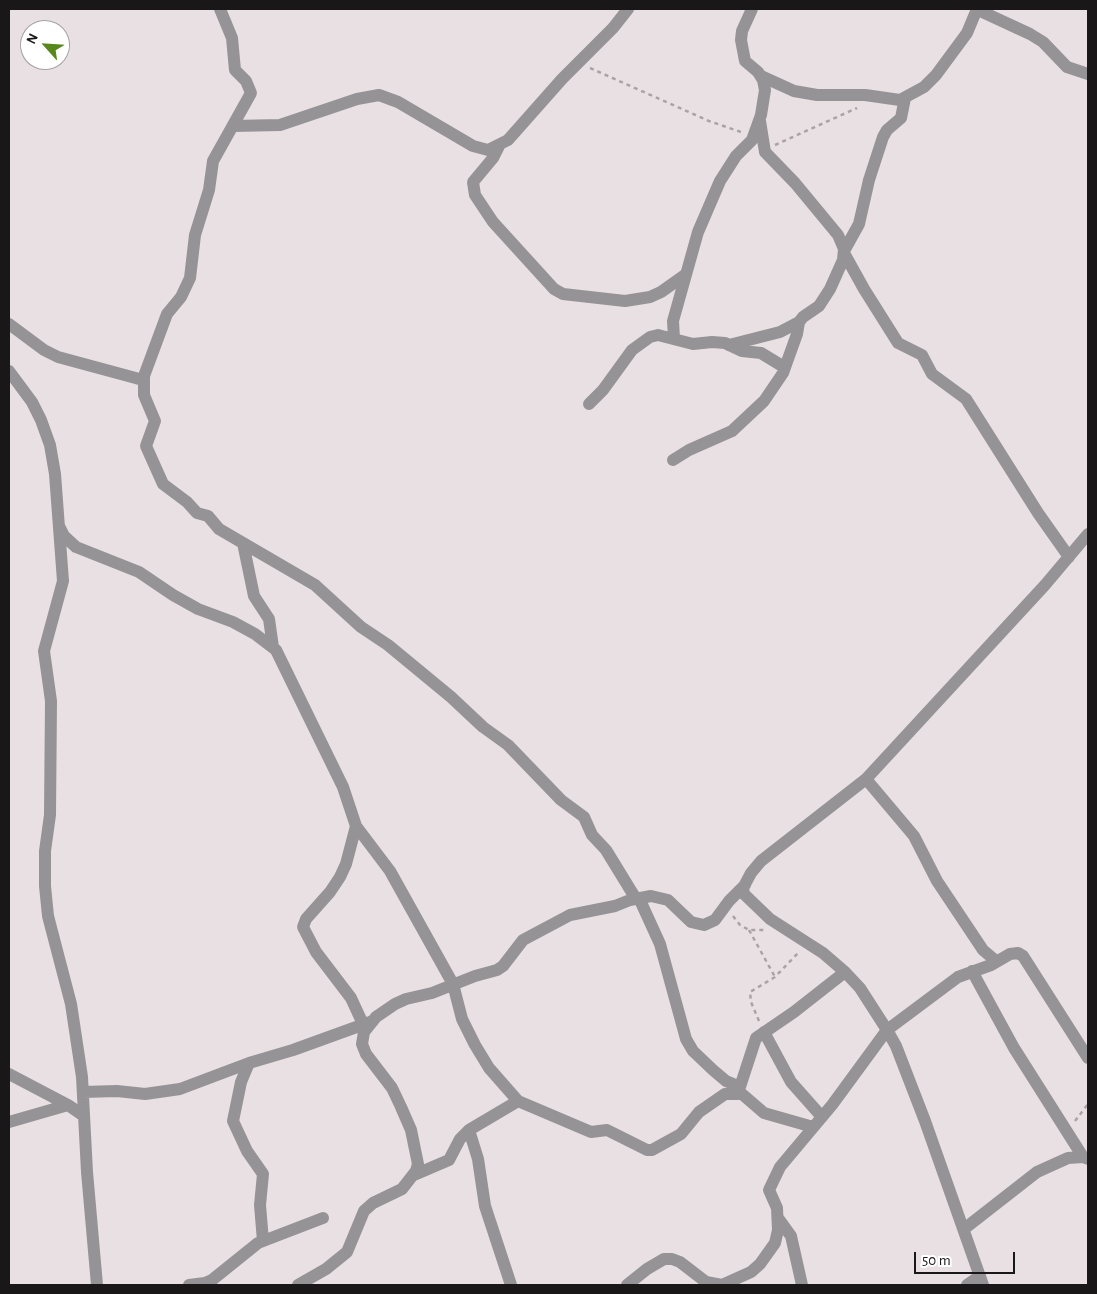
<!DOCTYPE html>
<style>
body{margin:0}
#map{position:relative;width:1097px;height:1294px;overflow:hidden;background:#e9e0e3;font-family:"Alegreya Sans",sans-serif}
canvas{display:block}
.frame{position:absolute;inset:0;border:10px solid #1a1718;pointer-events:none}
.north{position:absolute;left:20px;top:20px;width:50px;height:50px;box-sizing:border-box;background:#fff;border:1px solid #a3a2a3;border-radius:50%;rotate:296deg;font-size:14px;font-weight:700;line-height:20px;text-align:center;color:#1a1718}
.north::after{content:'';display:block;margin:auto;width:18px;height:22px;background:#58881c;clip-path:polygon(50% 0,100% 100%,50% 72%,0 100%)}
.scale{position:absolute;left:914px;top:1252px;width:101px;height:22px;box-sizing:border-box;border:2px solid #1a1718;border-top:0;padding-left:6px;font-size:15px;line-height:18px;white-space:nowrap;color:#1a1718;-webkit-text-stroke:4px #fff;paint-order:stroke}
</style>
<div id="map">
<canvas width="1097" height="1294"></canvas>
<div class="frame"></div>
<div class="north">N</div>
<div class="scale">50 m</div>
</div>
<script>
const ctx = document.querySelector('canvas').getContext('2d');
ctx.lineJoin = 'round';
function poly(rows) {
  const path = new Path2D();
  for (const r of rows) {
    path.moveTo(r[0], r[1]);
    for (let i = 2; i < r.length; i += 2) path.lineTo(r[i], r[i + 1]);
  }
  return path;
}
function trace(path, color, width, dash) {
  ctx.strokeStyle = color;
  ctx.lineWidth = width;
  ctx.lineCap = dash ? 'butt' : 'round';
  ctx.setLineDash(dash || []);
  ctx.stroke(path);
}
const path = poly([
 [590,68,709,121,741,132],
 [775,145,857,108],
 [733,916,740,925,749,930,764,930],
 [749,930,775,977],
 [759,1021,751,1002,750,992,775,977,799,952],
 [1075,1121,1088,1104]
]);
const minor = poly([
 [220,9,232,38,235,70,246,81,251,93,213,161,209,190,195,235,190,278,181,297,167,314,144,376,144,395,155,421,146,446,163,484,187,502,197,513,208,516,219,529,315,585,361,627,388,645,451,697,483,727,508,745,561,800,584,817,592,835,606,850,636,899],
 [976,9,1030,34,1043,42,1067,67,1088,74],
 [761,76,794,91,817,95,865,95,900,100,924,87,936,75,967,33,977,9],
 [233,126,280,125,357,99,379,95,398,102,473,146,488,150,508,140,562,79,613,28,628,9],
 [499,146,493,158,473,182,475,195,493,222,554,289,563,294,625,301,650,297,661,292,685,275],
 [844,251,859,224,869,180,883,137,887,130,901,118,905,98],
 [844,253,864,289,898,343,922,355,932,374,966,399,1038,513,1069,557],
 [9,324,44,350,58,357,143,380],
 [674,338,673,321,698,232,720,181,736,156,752,140,761,115,765,90,763,80,758,72,745,61,741,40,742,31,752,9],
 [729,345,780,332,799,322],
 [9,371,32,402,41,420,50,445,55,474,63,581,44,651,51,701,50,815,45,851,45,886,48,916,71,1004,82,1077,87,1172,97,1285],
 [589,404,603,390,632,350,650,337,658,335,693,344,712,342,725,343,742,351,761,353,784,367],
 [673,460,689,450,732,431,764,401,783,373,797,334,799,322,803,317,819,306,830,289,843,260,844,249,838,235,795,183,765,152,760,121],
 [59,526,64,536,76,547,139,572,173,595,198,609,233,622,255,634,276,650,343,787,356,826,390,871,453,984,462,1019,475,1045,489,1068,518,1101,591,1132,607,1130,647,1150,652,1150,681,1134,699,1112,725,1094,742,1094,764,1113,813,1127],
 [243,543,254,596,269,619,273,647],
 [866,779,914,836,937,881,983,950,996,961],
 [356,826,346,864,340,877,330,892,306,919,303,927,316,952,351,998,363,1024],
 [639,898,660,944,686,1039,693,1051,713,1070,726,1081,740,1087],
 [972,971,1014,1048,1083,1157],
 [764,1032,791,1082,822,1117],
 [249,1063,241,1082,233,1121,247,1151,263,1174,260,1205,263,1241],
 [9,1074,68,1105,84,1116],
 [83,1092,117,1091,145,1094,180,1089,249,1063,293,1050,373,1021],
 [738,1093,756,1038,794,1012,845,972],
 [9,1122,68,1105],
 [469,1130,478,1159,485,1206,511,1285],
 [414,1175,449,1160,460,1139,469,1130,518,1101],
 [778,1218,791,1236,802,1285],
 [964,1229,1037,1172,1068,1158,1083,1157,1088,1159],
 [189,1285,205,1283,212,1280,258,1243,323,1218],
 [298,1285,326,1269,347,1252,364,1211,373,1203,402,1189,416,1171,418,1164,411,1130,401,1107,392,1088,366,1054,362,1044,364,1032,376,1017,395,1004,406,999,432,993,475,976,497,970,503,966,523,940,570,915,615,906,630,900,651,896,668,900,691,922,704,925,715,920,729,901,745,885],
 [627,1285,647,1269,664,1259,672,1259,680,1262,706,1282,722,1285,751,1272,760,1264,775,1243,778,1230,777,1208,769,1190,780,1167,832,1105,887,1030,958,977,991,965,1010,954,1018,953,1023,956,1088,1058],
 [967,1285,980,1276],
 [983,1285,925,1121,896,1046,887,1030,860,988,845,972,823,953,770,919,744,894,743,888,751,873,761,861,866,779,1045,585,1088,534]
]);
trace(path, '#aaa3a5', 2.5, [4, 4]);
trace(minor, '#959395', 12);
</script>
